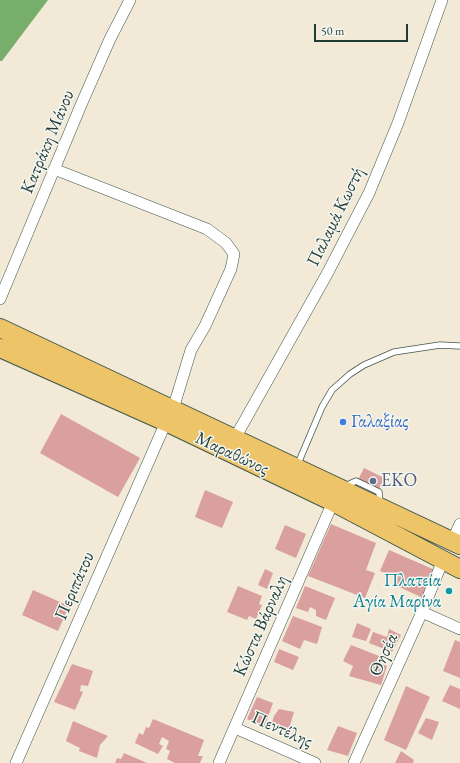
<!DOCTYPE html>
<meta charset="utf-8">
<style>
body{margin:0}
#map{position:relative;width:460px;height:763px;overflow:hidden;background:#f2e9d6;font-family:"EB Garamond",serif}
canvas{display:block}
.scale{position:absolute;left:314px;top:24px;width:94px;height:18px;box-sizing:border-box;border:2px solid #1f3d34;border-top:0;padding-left:5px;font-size:12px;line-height:14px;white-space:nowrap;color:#1f3d34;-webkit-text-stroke:3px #f6f6f2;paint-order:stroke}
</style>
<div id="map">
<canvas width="460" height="763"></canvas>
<div class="scale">50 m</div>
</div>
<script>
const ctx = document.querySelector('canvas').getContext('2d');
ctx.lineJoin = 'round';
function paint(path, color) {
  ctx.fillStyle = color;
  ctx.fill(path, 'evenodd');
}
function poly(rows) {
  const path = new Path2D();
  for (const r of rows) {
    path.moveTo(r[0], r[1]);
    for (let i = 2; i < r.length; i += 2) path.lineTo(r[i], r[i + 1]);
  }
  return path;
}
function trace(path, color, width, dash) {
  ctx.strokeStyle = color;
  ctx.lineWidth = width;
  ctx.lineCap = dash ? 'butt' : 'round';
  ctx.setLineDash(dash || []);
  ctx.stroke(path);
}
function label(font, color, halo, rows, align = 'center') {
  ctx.font = font + ' "EB Garamond",serif';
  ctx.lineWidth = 3;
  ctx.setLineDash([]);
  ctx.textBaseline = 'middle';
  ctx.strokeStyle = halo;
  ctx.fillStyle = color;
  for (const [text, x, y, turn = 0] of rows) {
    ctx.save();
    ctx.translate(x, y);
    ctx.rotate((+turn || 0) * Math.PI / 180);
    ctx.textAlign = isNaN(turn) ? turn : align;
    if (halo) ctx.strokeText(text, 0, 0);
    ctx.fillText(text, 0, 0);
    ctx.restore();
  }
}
const forest = poly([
 [0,0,48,0,2,61,0,61]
]);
const building = poly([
 [61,414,140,458,118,497,40,453],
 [364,468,384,478,379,489,358,480],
 [205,490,233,502,222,528,195,517],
 [331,524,376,543,366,570,375,573,365,598,308,576],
 [285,525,306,534,296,558,275,549],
 [389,550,435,570,423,598,395,585,397,578,380,571],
 [265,569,273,573,267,589,258,585],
 [238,586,262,596,259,604,262,605,256,619,249,616,247,620,227,612],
 [305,586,335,598,326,620,316,616,316,610,310,607,308,612,296,608],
 [33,590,69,606,58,631,22,615],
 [293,616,322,627,317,644,304,640,300,649,282,641],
 [357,623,371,629,366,641,352,637],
 [389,629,401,635,392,652,369,643,373,632,387,637],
 [455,640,460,642,460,678,443,671],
 [351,645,379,656,376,662,387,666,381,685,349,676,353,666,343,661],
 [279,649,299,657,293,670,274,662],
 [72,664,93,671,88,686,81,685,80,691,83,692,75,710,54,702],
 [450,685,460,689,460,709,442,701],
 [406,686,430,697,406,750,384,740],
 [257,697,273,703,264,728,247,719],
 [279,709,294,712,288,732,271,726,274,716],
 [426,718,439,722,432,740,418,733],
 [153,719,204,740,198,756,203,756,200,763,175,763,167,759,170,751,166,749,169,741,162,737,159,744,163,746,158,754,135,743,139,733,143,735,146,727,149,728],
 [73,721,108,736,100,745,97,758,79,751,80,748,66,741],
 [338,726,357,733,348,756,327,750],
 [401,751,414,760,413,763,395,763],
 [124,753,147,763,115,763,117,758,121,759]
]);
const service = poly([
 [297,466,322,407,332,390,350,374,364,365,394,352,440,345,460,346],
 [345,486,356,481,379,492,380,504]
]);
const minor = poly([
 [54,169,207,229,226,243,234,254,231,269,205,326,191,350,173,409],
 [0,299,81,105,110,39,130,0],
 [235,438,327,274,369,193,398,123,442,0],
 [452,542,460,524],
 [422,612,460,629],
 [235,728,315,763],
 [16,763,166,422],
 [219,763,333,502],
 [354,763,422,612,443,560]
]);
const primary = poly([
 [0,328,460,545],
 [0,348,166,422,333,502,460,569]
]);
const markers = [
 [343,422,4,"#3f7fe0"],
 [373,481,4,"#5c6f8a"],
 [449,591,4,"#0f9aa8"]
];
const streetNames = [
 ["Κατράκη Μάνου",48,142,-67],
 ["Παλαμά Κωστή",336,217,-64],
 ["Μαραθώνος",232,454,25],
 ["Περιπάτου",75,586,-66],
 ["Κώστα Βάρναλη",261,626,-66],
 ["Θησέα",384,655,-66],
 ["Πεντέλης",282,730,24]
];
const shopNames = [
 ["Γαλαξίας",351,422]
];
const serviceNames = [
 ["EKO",381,481]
];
const cultureNames = [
 ["Πλατεία",441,581],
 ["Αγία Μαρίνα",441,602]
];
paint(forest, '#78ae6b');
paint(building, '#d9a09e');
trace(service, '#3f574c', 7);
trace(minor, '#3f574c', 12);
trace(primary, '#3f574c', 20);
trace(service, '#fff', 5.5);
trace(minor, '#fff', 11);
trace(primary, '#eec469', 18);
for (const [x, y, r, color] of markers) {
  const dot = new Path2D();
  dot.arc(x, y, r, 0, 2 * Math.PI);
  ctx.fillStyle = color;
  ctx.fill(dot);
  trace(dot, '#f6f6f2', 1.5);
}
label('18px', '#1f3d34', '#f6f6f2', streetNames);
label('18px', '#366cbe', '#f6f6f2', shopNames, 'left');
label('18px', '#4e5e75', '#f6f6f2', serviceNames, 'left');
label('18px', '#0d838f', '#f6f6f2', cultureNames, 'right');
</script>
